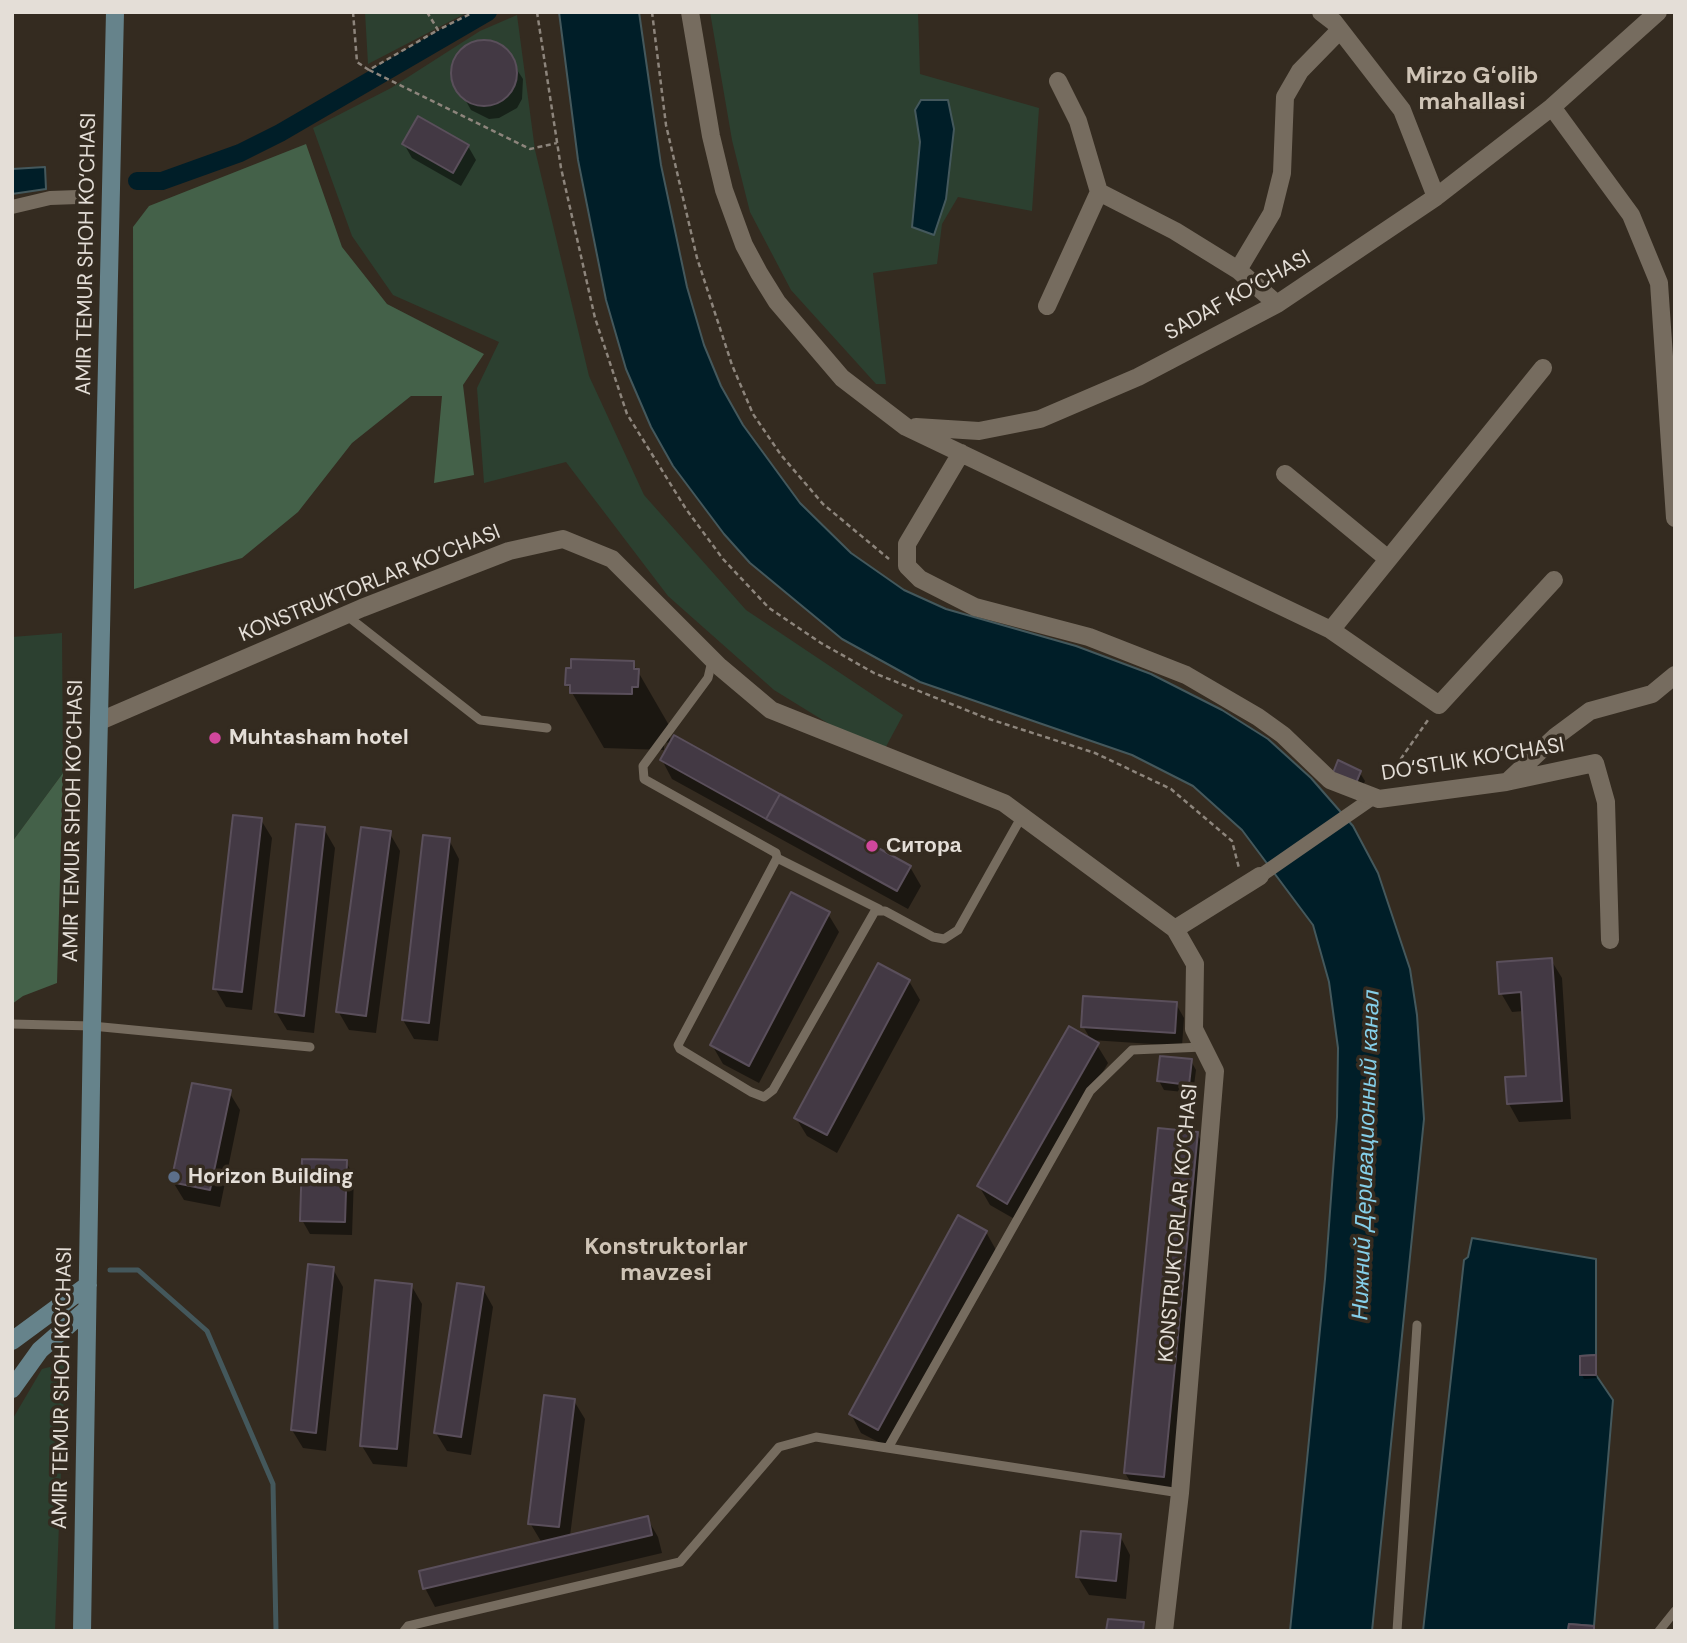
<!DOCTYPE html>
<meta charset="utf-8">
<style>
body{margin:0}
#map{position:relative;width:1687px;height:1643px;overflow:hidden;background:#342b20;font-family:"DM Sans",sans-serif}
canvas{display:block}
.frame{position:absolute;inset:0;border:14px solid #e4ded7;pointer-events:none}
</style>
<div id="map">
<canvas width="1687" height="1643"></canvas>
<div class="frame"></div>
</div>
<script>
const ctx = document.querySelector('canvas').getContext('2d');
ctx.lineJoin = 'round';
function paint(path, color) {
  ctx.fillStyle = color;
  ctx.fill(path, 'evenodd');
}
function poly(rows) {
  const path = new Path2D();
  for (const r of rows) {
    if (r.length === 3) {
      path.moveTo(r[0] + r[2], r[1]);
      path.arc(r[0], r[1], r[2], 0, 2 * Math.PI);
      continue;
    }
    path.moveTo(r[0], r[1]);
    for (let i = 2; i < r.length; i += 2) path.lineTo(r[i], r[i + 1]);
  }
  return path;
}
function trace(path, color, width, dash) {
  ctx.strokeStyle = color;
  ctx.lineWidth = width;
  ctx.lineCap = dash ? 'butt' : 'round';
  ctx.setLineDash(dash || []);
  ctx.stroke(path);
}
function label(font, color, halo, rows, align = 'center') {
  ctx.font = font + ' "DM Sans",sans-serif';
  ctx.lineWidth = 7;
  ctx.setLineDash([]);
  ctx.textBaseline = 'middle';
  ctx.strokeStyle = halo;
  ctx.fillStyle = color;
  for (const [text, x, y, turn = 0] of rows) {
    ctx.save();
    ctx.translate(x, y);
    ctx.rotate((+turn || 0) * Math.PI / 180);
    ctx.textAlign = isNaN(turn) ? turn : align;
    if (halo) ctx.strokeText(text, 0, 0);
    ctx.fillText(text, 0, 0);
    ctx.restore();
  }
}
const green = poly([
 [365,12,468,12,368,64],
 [710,12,918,12,920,74,1039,108,1032,211,958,197,942,224,937,264,873,273,886,384,876,384,791,290,750,212,732,140],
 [517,15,535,150,589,376,644,495,746,610,903,715,881,756,774,690,668,596,566,462,484,483,477,388,499,342,393,295,352,236,313,128,391,88,480,31],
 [62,633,63,773,12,842,12,637],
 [65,1363,55,1631,12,1631,12,1420,42,1369]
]);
const forest = poly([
 [306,144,342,247,387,304,484,354,463,385,474,475,434,483,442,396,411,396,352,443,298,512,242,558,134,589,133,227,149,206],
 [63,773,57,983,23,996,12,1004,12,842]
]);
const water = poly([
 [559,12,639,12,661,165,687,287,704,345,721,386,743,425,800,503,851,553,904,590,946,609,1076,646,1151,674,1222,710,1268,739,1311,778,1353,826,1378,873,1410,969,1417,1015,1424,1119,1372,1631,1290,1631,1325,1279,1337,1117,1338,1048,1329,982,1313,925,1242,830,1193,786,1132,755,920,682,842,639,750,563,724,534,673,466,651,427,626,369,606,300,578,160,559,12],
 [921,100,948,100,954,129,946,199,934,235,912,227,920,142,915,110,921,100],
 [45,167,46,189,12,194,12,169,45,167],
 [1472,1238,1596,1259,1596,1355,1580,1356,1580,1375,1596,1375,1613,1400,1594,1626,1569,1624,1568,1631,1423,1631,1464,1260,1468,1257,1472,1238]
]);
const shadow = poly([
 [482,41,502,47,523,79,522,99,517,108,499,118,489,119,471,110,453,78,453,68,463,49],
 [404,144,468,146,476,160,461,186,412,158],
 [633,663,670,727,670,743,664,742,664,750,604,748,567,684],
 [662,760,910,867,921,886,908,909,672,779],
 [1339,763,1360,773,1365,781,1359,796],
 [261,820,272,838,252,1010,226,1007,215,988],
 [324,829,335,848,314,1033,287,1030,276,1012],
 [389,832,400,851,376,1033,349,1030,338,1011],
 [449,840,459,859,438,1041,414,1039,403,1020],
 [828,914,839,932,759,1083,723,1064,712,1045],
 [1551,960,1562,978,1571,1119,1519,1122,1509,1104,1507,1079,1528,1077,1524,1011,1512,1012,1501,993],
 [909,981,920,1000,837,1153,807,1136,796,1118],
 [1176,1004,1184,1018,1182,1046,1091,1040,1083,1026],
 [1097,1045,1108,1063,1018,1221,990,1205,979,1186],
 [1191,1061,1196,1070,1193,1093,1164,1090,1159,1081],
 [229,1092,240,1110,220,1207,184,1200,173,1182],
 [1197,1134,1208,1152,1174,1495,1136,1491,1125,1473],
 [346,1162,354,1176,352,1235,310,1234,302,1220],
 [986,1232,996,1250,888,1447,861,1433,851,1414],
 [333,1269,343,1287,326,1451,303,1448,292,1430],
 [411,1285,422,1304,407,1467,373,1464,362,1446],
 [483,1289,493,1307,471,1455,447,1451,436,1433],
 [1595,1357,1597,1378,1584,1379,1582,1375],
 [574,1401,585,1419,570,1536,647,1518,658,1537,662,1553,435,1607,425,1588,542,1543,530,1523],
 [1120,1536,1130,1555,1126,1599,1089,1595,1078,1577]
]);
const stream = poly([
 [110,1270,138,1270,207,1331,273,1484,276,1631]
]);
const canal = poly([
 [137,181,162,181,240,153,280,133,488,12]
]);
const building = poly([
 [484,73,33],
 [418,116,469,145,453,173,402,144,418,116],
 [571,659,634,661,634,669,639,669,638,687,632,687,632,694,570,693,570,685,565,685,566,668,571,668,571,659],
 [674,735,780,794,766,819,660,760,674,735],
 [1338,760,1361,771,1354,788,1331,778,1338,760],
 [780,794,911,866,897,891,766,819,780,794],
 [233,815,262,818,242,992,213,989,233,815],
 [296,824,325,827,304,1016,275,1012,296,824],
 [361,827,391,831,366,1016,336,1012,361,827],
 [423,835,450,838,429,1023,402,1020,423,835],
 [791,892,830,912,749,1066,710,1045,791,892],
 [1552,958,1562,1101,1507,1104,1505,1077,1526,1076,1521,992,1499,994,1497,962,1552,958],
 [878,963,910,980,827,1135,794,1118,878,963],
 [1083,996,1177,1002,1175,1033,1081,1027,1083,996],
 [1069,1026,1099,1043,1007,1204,977,1186,1069,1026],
 [1160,1056,1192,1059,1189,1085,1157,1081,1160,1056],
 [192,1083,231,1090,210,1190,171,1182,192,1083],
 [1158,1128,1198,1132,1164,1477,1124,1473,1158,1128],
 [302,1159,347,1160,345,1222,300,1221,302,1159],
 [958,1215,987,1231,878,1430,849,1414,958,1215],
 [308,1264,334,1267,316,1433,291,1430,308,1264],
 [375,1280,412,1284,397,1449,360,1446,375,1280],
 [457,1283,484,1287,461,1437,434,1433,457,1283],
 [1596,1355,1596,1375,1580,1375,1580,1356,1596,1355],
 [544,1395,575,1399,559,1527,528,1524,544,1395],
 [648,1516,652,1535,423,1589,419,1571,648,1516],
 [1081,1531,1121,1534,1116,1581,1076,1577,1081,1531],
 [1108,1619,1144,1622,1143,1631,1106,1631,1108,1619],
 [1569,1624,1594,1626,1594,1631,1568,1631,1569,1624]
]);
const path = poly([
 [353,12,357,62,369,70,438,30],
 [427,12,438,30,474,12],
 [537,12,561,168,595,318,627,414,686,509,723,559,769,608,821,643,874,673,986,718,1095,753,1171,789,1232,841,1239,868],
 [652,12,666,125,697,258,732,365,753,414,781,455,823,504,889,559],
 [369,70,530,149,557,143],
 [1386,780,1428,720]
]);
const service = poly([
 [346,615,480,720,547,728],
 [712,661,708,678,643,766,644,779,776,853,777,858,678,1045,680,1049,751,1092,764,1097,773,1090,875,911,885,911,933,937,944,939,958,930,1022,816],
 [777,858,879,909],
 [12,1024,92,1026,310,1047],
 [888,1448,1090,1091,1132,1050,1203,1047],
 [404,1631,408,1626,680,1562,779,1447,816,1437,1180,1493],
 [1397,1631,1417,1325],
 [1659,1631,1675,1611]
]);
const pedestrian = poly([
 [12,207,50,198,78,197],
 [1260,876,1374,797]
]);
const minor = poly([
 [690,12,711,136,724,190,744,245,759,273,777,302,842,378,906,427,1331,630,1439,705,1554,580],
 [1321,12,1334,22,1402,110,1436,197],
 [1552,107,1631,215,1659,283,1675,518],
 [1099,192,1175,231,1238,270,1277,304],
 [1238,270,1272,213,1282,173,1285,97,1300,71,1340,30],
 [1047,306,1099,192,1078,121,1058,81],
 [916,427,979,431,1040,419,1138,377,1277,304,1436,197,1552,107,1658,12],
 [961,453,907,544,907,566,920,579,975,607,1089,637,1186,675,1258,717,1283,735,1330,780,1379,799,1506,782,1595,763,1606,802,1610,940],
 [1285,474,1388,559],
 [1331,630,1543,368],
 [100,721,362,608,509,551,563,539,612,559,720,667,771,710,1004,803,1175,929,1195,964,1194,1029,1215,1071,1180,1493,1164,1631],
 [1507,782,1555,737,1590,711,1652,694,1675,675],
 [1175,929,1260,876]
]);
const secondary = poly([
 [12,1341,88,1285],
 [12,1389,40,1350,87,1309],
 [82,1631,92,1026,115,12]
]);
const markers = [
 [215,738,7,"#d1479c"],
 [872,846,7,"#d1479c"],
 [174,1177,7,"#5c6f8a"]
];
const streetNames = [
 ["AMIR TEMUR SHOH KO‘CHASI",87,254,-89],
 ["SADAF KO‘CHASI",1238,296,-29],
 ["KONSTRUKTORLAR KO‘CHASI",370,584,-22],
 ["DO‘STLIK KO‘CHASI",1473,760,-9],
 ["AMIR TEMUR SHOH KO‘CHASI",74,821,-89],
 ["KONSTRUKTORLAR KO‘CHASI",1179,1223,-85],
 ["AMIR TEMUR SHOH KO‘CHASI",63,1388,-89]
];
const poiNames = [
 ["Muhtasham hotel",229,738],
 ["Ситора",886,846],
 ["Horizon Building",188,1177]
];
const neighbourhoodNames = [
 ["Mirzo Gʻolib",1472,77],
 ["mahallasi",1472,103],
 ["Konstruktorlar",666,1248],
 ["mavzesi",666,1274]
];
const waterNames = [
 ["Нижний Деривационный канал",1367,1155,-88]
];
paint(green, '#2c4030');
paint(forest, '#446149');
paint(water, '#001e28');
trace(water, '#44585c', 2);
paint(shadow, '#0007');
trace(stream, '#44585c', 5);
trace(canal, '#001e28', 18);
paint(building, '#433944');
trace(building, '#5a4f5b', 2);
trace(path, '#8d857c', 2.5, [5, 3.5]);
trace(service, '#766c5f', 9);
trace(pedestrian, '#766c5f', 14);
trace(minor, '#766c5f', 18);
trace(secondary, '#66838b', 18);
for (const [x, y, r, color] of markers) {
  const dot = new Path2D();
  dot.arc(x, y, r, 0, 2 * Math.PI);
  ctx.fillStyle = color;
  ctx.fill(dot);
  trace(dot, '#342b20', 2.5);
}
label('21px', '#e4ded7', '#342b20', streetNames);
label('bold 21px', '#e4ded7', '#342b20', poiNames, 'left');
label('bold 23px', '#cfc4b6', '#342b20', neighbourhoodNames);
label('italic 23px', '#85cfe9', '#342b20', waterNames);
</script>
